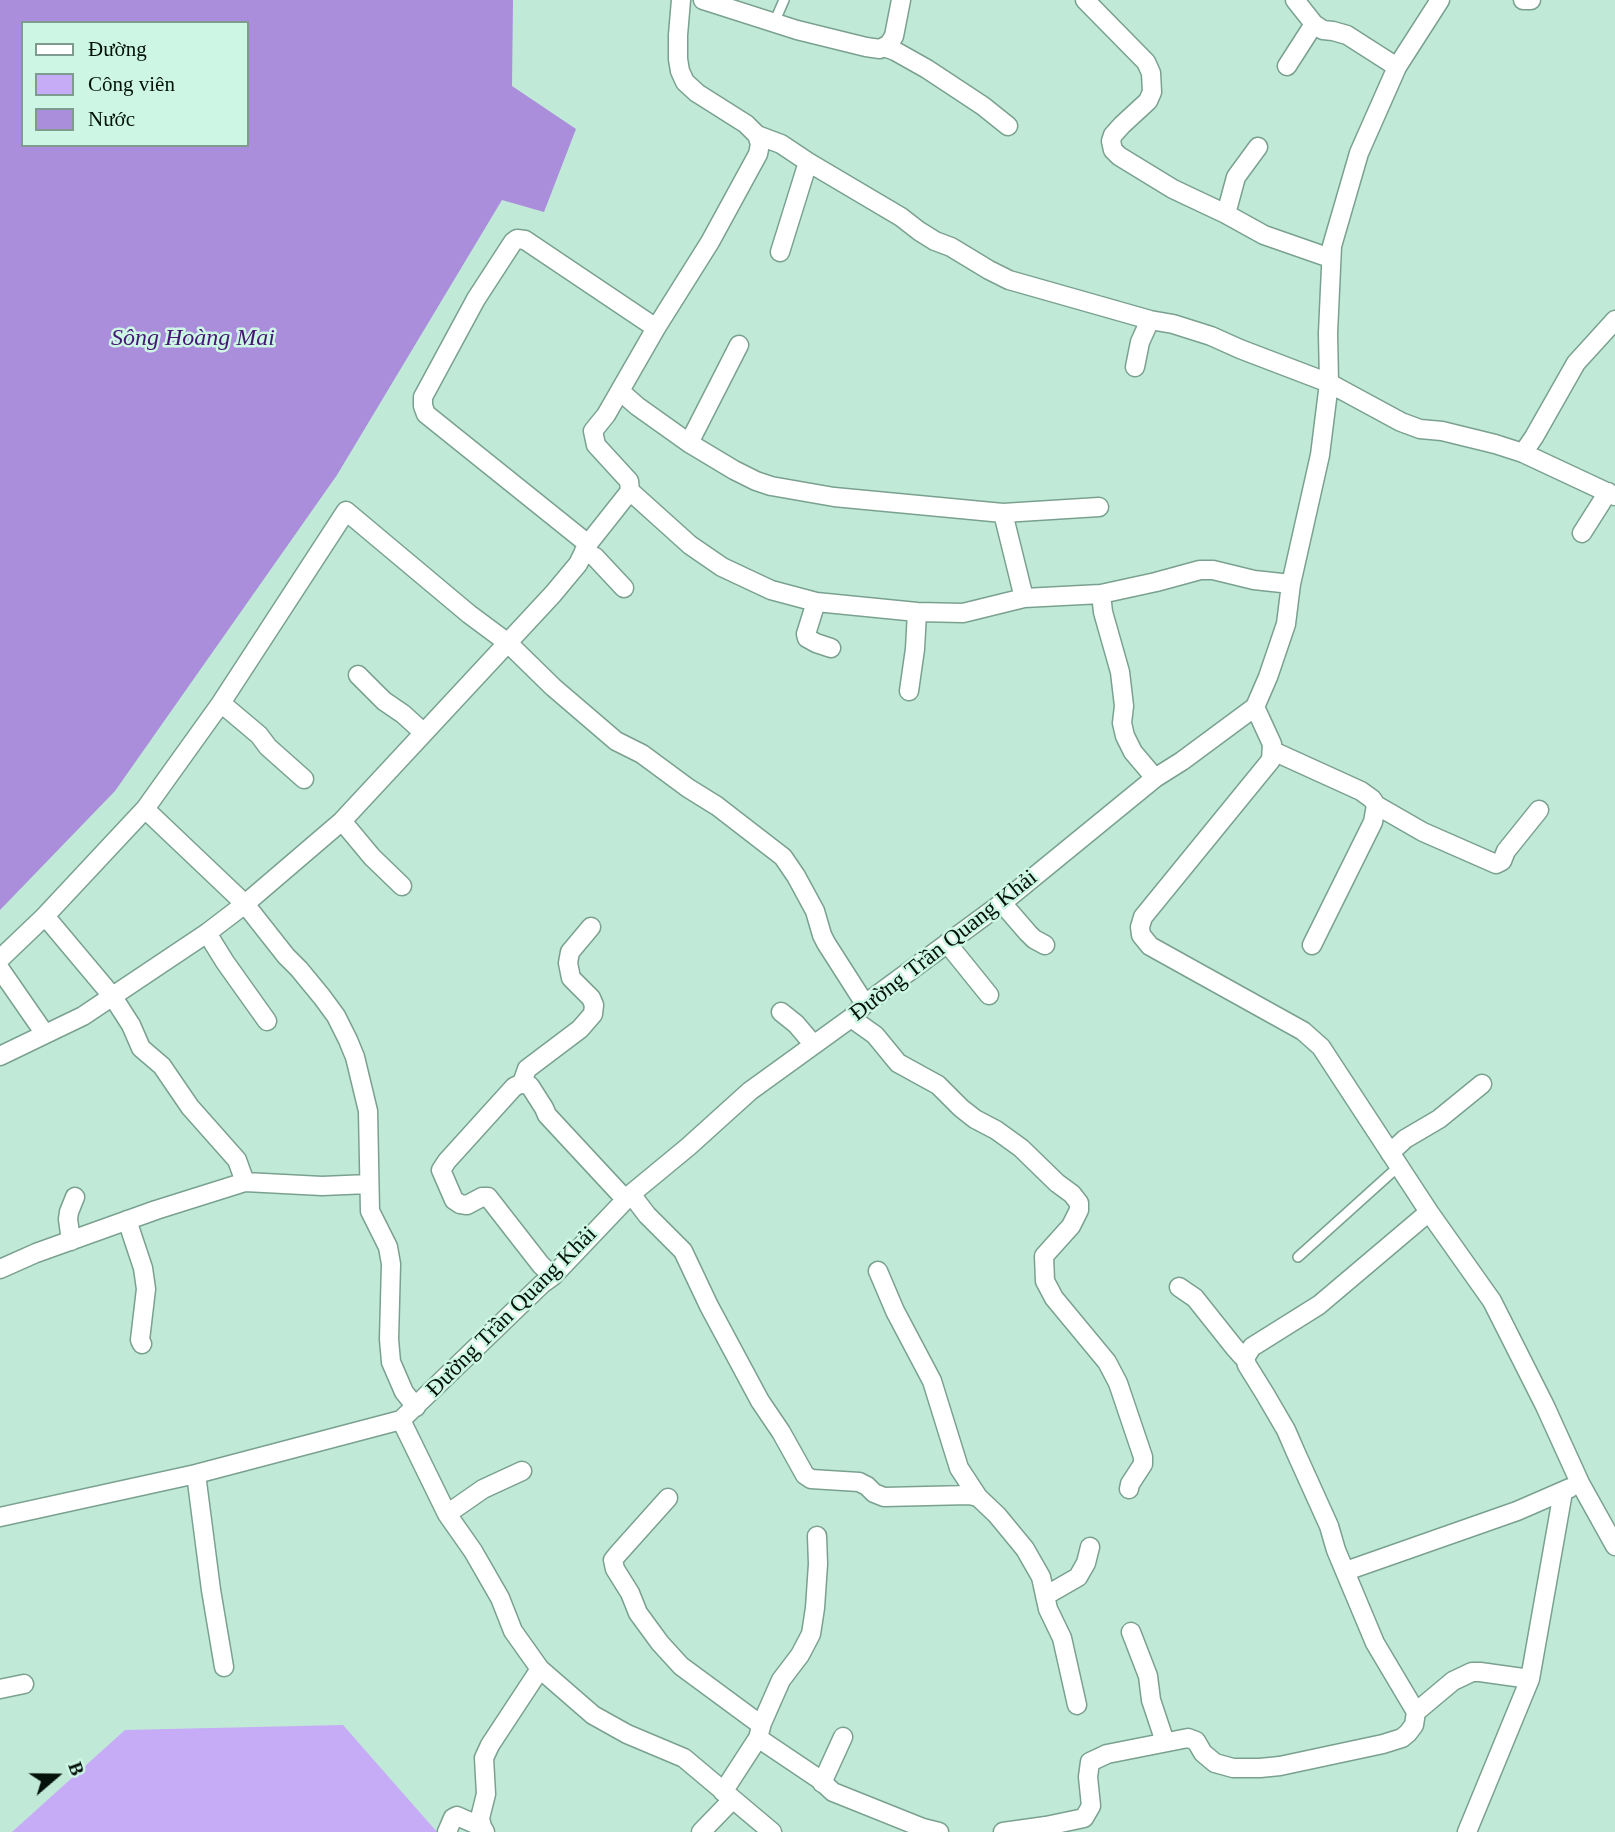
<!DOCTYPE html>
<meta charset="utf-8">
<style>
body{margin:0}
#map{position:relative;width:1615px;height:1832px;overflow:hidden;background:#c0e9d7;font-family:Georgia,serif}
canvas{display:block}
.legend{position:absolute;left:21px;top:21px;width:228px;height:126px;box-sizing:border-box;background:#cdf7e4;border:2px solid #7d9b8e;margin:0;padding:9px 12px;list-style:none;font-size:21px;color:#04120c}
.legend li{display:flex;align-items:center;gap:14px;height:35px}
.legend b{width:35px;border:2px solid #7d9b8e}
.north{position:absolute;left:21px;top:1741px;width:70px;height:70px;-webkit-text-stroke:5px #cdf7e4;paint-order:stroke;rotate:70deg;font-size:19px;font-weight:700;line-height:28px;text-align:center;color:#04120c}
.north::after{content:'';display:block;margin:auto;width:24px;height:32px;background:#04120c;clip-path:polygon(50% 0,100% 100%,50% 72%,0 100%)}
</style>
<div id="map">
<canvas width="1615" height="1832"></canvas>
<ul class="legend">
<li><b style="height:9px;background:#fff"></b>Đường</li>
<li><b style="height:19px;background:#c6abf6"></b>Công viên</li>
<li><b style="height:19px;background:#aa8ddb"></b>Nước</li>
</ul>
<div class="north">B</div>
</div>
<script>
const ctx = document.querySelector('canvas').getContext('2d');
ctx.lineJoin = 'round';
function paint(path, color) {
  ctx.fillStyle = color;
  ctx.fill(path, 'evenodd');
}
function poly(rows) {
  const path = new Path2D();
  for (const r of rows) {
    path.moveTo(r[0], r[1]);
    for (let i = 2; i < r.length; i += 2) path.lineTo(r[i], r[i + 1]);
  }
  return path;
}
function trace(path, color, width, dash) {
  ctx.strokeStyle = color;
  ctx.lineWidth = width;
  ctx.lineCap = dash ? 'butt' : 'round';
  ctx.setLineDash(dash || []);
  ctx.stroke(path);
}
function label(font, color, halo, rows, align = 'center') {
  ctx.font = font + ' Georgia,serif';
  ctx.lineWidth = 5;
  ctx.setLineDash([]);
  ctx.textBaseline = 'middle';
  ctx.strokeStyle = halo;
  ctx.fillStyle = color;
  for (const [text, x, y, turn = 0] of rows) {
    ctx.save();
    ctx.translate(x, y);
    ctx.rotate((+turn || 0) * Math.PI / 180);
    ctx.textAlign = isNaN(turn) ? turn : align;
    if (halo) ctx.strokeText(text, 0, 0);
    ctx.fillText(text, 0, 0);
    ctx.restore();
  }
}
const green = poly([
 [343,1725,437,1832,12,1832,125,1730]
]);
const water = poly([
 [0,0,513,0,512,86,576,129,544,212,502,200,337,475,115,791,0,910],
 [23,23,247,23,247,145,23,145]
]);
const lane = poly([
 [774,23,784,0],
 [1298,1257,1399,1166]
]);
const street = poly([
 [703,0,797,30,866,47,880,49,889,44,894,36,901,0],
 [1085,0,1146,62,1151,73,1152,92,1148,101,1122,125,1113,135,1111,141,1113,150,1119,156,1173,189,1226,214,1264,235,1330,258],
 [1295,0,1314,24,1323,30,1333,31,1347,35,1397,67],
 [1523,0,1531,0],
 [884,47,895,51,927,69,983,106,1008,126],
 [1287,66,1314,24],
 [757,135,781,144,808,162,901,217,919,231,935,241,951,247,989,270,1009,280,1150,320,1173,324,1211,336,1240,349,1329,383,1401,422,1420,429,1442,431,1495,444,1523,453,1615,496],
 [1226,214,1236,177,1258,147],
 [780,252,808,162],
 [1135,367,1140,342,1150,320],
 [620,391,637,406,689,443,734,470,756,481,771,486,834,497,1003,513,1024,598],
 [689,443,739,345],
 [1523,453,1534,437,1576,363,1615,320],
 [630,491,690,545,722,567,771,590,816,602,917,612,963,613,1024,598,1101,594,1156,582,1200,570,1213,570,1254,580,1291,584],
 [1003,513,1099,507],
 [1582,533,1608,492],
 [588,544,426,414,423,406,423,397,476,299,513,242,517,239,525,240,656,328],
 [584,551,595,557,624,588],
 [1101,594,1103,612,1120,672,1124,706,1122,723,1125,736,1133,752,1155,778],
 [816,602,806,634,807,638,816,643,831,648],
 [358,675,384,701,403,714,424,733],
 [909,691,915,649,917,612],
 [221,703,259,735,268,747,304,779],
 [1255,707,1272,744,1271,760,1143,917,1140,927,1141,935,1150,946,1303,1031,1321,1047,1429,1212,1492,1301,1545,1406,1580,1483,1615,1546],
 [1273,751,1361,791,1372,799,1376,805,1373,822,1312,945],
 [1376,805,1423,832,1496,864,1502,861,1506,851,1539,810],
 [145,809,245,904,286,956,299,969,322,997,336,1016,348,1040,355,1057,368,1111,370,1211,388,1247,391,1264,389,1339,391,1362,404,1392,416,1407],
 [342,821,372,857,402,886],
 [1002,903,1028,933,1034,939,1045,945],
 [45,916,113,997,131,1025,141,1048,162,1066,190,1107,237,1160,245,1182],
 [207,933,225,962,267,1021],
 [947,943,989,995],
 [0,959,45,916,145,809,221,703,346,511,469,614,508,643,553,687,616,741,642,754,688,788,717,806,783,857,796,876,815,911,822,935,826,943,865,1004],
 [0,969,45,1034],
 [781,1012,796,1024,813,1044],
 [851,1018,875,1035,898,1063,938,1085,961,1108,975,1119,996,1130,1021,1148,1057,1183,1072,1194,1079,1203,1079,1210,1071,1226,1044,1256,1045,1281,1054,1298,1107,1362,1118,1383,1143,1457,1143,1464,1130,1484,1129,1489],
 [0,1056,83,1016,207,933,245,904,342,821,553,594,578,564,588,544,630,491,629,481,596,445,593,431,606,415,656,328,710,242,758,154,760,144,757,135,746,124,697,93,685,82,680,71,678,59,678,35,681,0],
 [522,1083,527,1069,580,1029,593,1014,594,1005,591,998,571,978,568,963,570,952,591,927],
 [1390,1153,1405,1139,1439,1119,1482,1084],
 [631,1194,647,1215,683,1251,709,1306,760,1401,781,1432,805,1475,811,1479,859,1482,867,1486,874,1493,884,1497,969,1495,978,1497,997,1515,1025,1549,1041,1577,1048,1609,1062,1638,1077,1705],
 [127,1220,143,1268,146,1289,140,1340,142,1344],
 [71,1241,68,1219,69,1212,75,1197],
 [0,1269,36,1253,156,1210,245,1182,322,1186,369,1184],
 [878,1271,895,1311,932,1381,959,1468,978,1497],
 [553,1276,541,1265,488,1197,482,1197,467,1205,460,1204,454,1200,441,1170,447,1161,514,1087,522,1083,530,1086,544,1108,547,1115,625,1199],
 [1179,1287,1195,1298,1234,1347,1242,1356,1245,1358],
 [401,1420,447,1514,473,1551,500,1598,513,1631,540,1669,593,1715,627,1734,684,1758,772,1832],
 [196,1474,211,1590,224,1667],
 [668,1498,617,1555,613,1560,615,1569,630,1593,638,1613,660,1643,681,1666,757,1722,762,1723],
 [447,1514,483,1489,522,1471],
 [0,1517,196,1474,401,1420,542,1284,553,1276,631,1194,688,1147,750,1091,851,1018,865,1004,1002,903,1155,778,1182,761,1255,707,1268,677,1286,624,1291,584,1320,455,1329,383,1328,333,1332,246,1359,153,1397,67,1440,0],
 [1346,1571,1517,1511,1570,1488],
 [1045,1596,1078,1577,1086,1563,1090,1547],
 [1131,1632,1148,1676,1151,1700,1165,1742],
 [0,1689,24,1684],
 [1416,1712,1453,1681,1472,1672,1480,1672,1530,1679],
 [758,1738,819,1779,833,1792,923,1828,939,1832],
 [822,1783,843,1737],
 [723,1792,758,1738,762,1723,781,1680,800,1655,811,1634,815,1608,818,1564,817,1536],
 [447,1832,453,1818,457,1816,482,1827],
 [485,1832,482,1827,480,1818,486,1794,484,1758,490,1745,540,1669],
 [701,1832,732,1800],
 [1003,1832,1046,1826,1084,1818,1091,1806,1088,1777,1090,1762,1107,1754,1188,1738,1196,1741,1203,1753,1215,1763,1233,1768,1260,1768,1280,1766,1383,1744,1402,1738,1408,1733,1414,1725,1416,1712,1375,1643,1336,1550,1329,1526,1296,1453,1286,1430,1265,1394,1247,1365,1245,1358,1252,1347,1319,1305,1429,1212],
 [1467,1832,1530,1679,1563,1492]
]);
const streetNames = [
 ["Đường Trần Quang Khải",944,946,-38],
 ["Đường Trần Quang Khải",512,1312,-45]
];
const waterNames = [
 ["Sông Hoàng Mai",193,339]
];
paint(green, '#c6abf6');
paint(water, '#aa8ddb');
trace(lane, '#7aa190', 12);
trace(street, '#7aa190', 21);
trace(lane, '#fff', 9);
trace(street, '#fff', 18);
label('23px', '#04120c', '#cdf7e4', streetNames);
label('italic 24px', '#441774', '#cdf7e4', waterNames);
</script>
